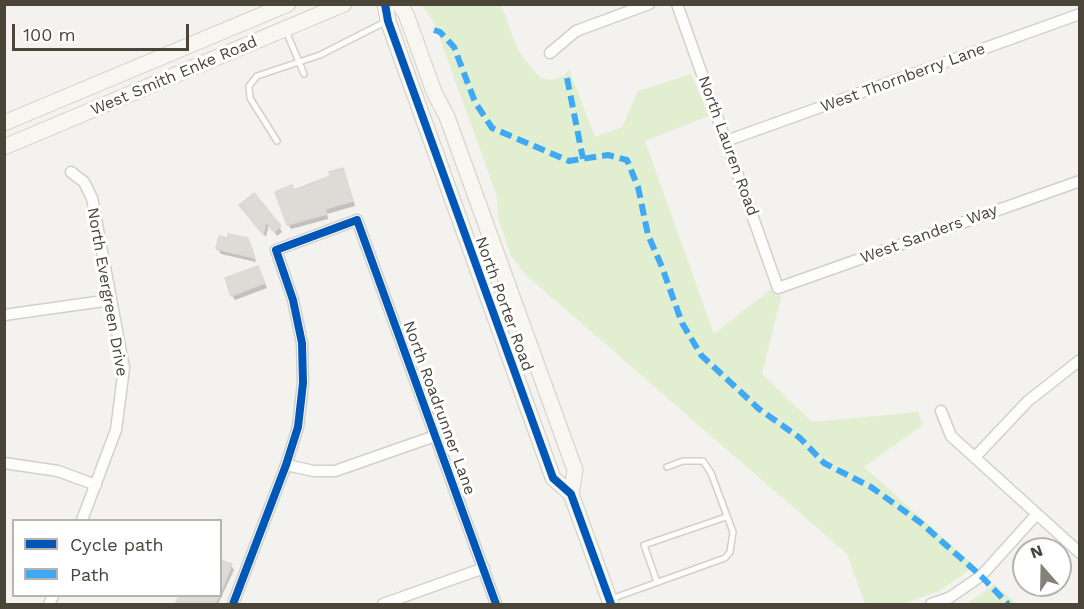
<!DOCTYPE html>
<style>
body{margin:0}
#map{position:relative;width:1084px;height:609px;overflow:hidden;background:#f4f2ee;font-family:"Work Sans",sans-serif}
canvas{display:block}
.frame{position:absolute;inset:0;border:6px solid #4b4439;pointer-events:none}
.legend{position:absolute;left:12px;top:519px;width:210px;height:78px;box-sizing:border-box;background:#fff;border:2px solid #b7b4b0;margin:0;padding:8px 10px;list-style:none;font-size:18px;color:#4b4439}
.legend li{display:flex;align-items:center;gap:12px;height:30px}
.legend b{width:30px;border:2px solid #b7b4b0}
.north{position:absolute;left:1012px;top:537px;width:60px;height:60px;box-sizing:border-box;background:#fff;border:2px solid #b7b4b0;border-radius:50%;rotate:340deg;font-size:16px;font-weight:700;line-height:24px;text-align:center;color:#4b4439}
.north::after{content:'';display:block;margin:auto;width:21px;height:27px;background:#868178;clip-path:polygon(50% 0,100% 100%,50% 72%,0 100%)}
.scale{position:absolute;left:12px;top:24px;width:177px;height:27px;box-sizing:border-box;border:3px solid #4b4439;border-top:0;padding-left:8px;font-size:18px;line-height:21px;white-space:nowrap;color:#4b4439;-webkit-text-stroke:4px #fff;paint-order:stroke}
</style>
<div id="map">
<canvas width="1084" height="609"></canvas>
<div class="frame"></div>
<ul class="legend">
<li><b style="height:8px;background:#0057b8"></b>Cycle path</li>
<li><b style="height:8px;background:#3fa9f5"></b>Path</li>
</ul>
<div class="north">N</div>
<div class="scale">100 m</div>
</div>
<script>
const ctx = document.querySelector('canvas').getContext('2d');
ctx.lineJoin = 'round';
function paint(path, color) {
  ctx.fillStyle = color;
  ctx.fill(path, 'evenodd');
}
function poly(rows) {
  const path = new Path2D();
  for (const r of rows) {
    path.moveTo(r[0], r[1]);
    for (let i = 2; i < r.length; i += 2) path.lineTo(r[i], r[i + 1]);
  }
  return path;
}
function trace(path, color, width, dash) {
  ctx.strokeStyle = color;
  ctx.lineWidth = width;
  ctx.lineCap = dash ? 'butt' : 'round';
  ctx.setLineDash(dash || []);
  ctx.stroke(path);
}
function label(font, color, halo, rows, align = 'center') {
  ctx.font = font + ' "Work Sans",sans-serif';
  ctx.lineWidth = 6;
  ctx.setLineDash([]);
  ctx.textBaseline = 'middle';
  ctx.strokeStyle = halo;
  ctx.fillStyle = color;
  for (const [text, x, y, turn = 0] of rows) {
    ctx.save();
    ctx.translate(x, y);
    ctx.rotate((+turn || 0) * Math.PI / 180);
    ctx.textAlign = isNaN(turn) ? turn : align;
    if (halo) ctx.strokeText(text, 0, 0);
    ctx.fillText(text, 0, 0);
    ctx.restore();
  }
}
const green = poly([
 [422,5,501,5,518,50,533,70,541,78,549,80,564,76,569,69,595,137,622,127,638,91,691,74,709,116,645,141,714,334,771,289,781,297,762,374,812,422,918,412,923,425,864,467,975,566,939,591,904,604,865,604,847,554,526,275,511,256,498,217,497,197,491,180,435,25],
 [994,584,1017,604,966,604,984,592]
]);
const shadow = poly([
 [343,169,355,206,327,214,328,219,291,229,288,224,294,191,326,180],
 [244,210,279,227,282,232,277,236,269,224,266,237],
 [229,240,250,245,256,262,221,254,218,249],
 [260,272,267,288,235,300,232,295],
 [220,561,231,565,234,570,218,604,177,604,180,604,183,596,220,596]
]);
const building = poly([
 [343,168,353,201,325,209,327,214,287,225,275,192,292,185,294,190,325,178,330,176,329,172,343,168],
 [254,193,281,226,274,232,266,222,263,234,239,205,254,193],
 [228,234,248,238,255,258,216,249,219,236,228,238,228,234],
 [258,266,265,283,231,296,225,278,258,266],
 [220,560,232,564,221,592,220,592,220,560],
 [179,596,219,596,215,604,175,604,179,596]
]);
const lane = poly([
 [286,31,304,74],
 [277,141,250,98,249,86,257,76,320,55,387,21],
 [657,582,644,545,726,517],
 [611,599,725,558,730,552,733,532,711,473,703,461,683,461,667,467]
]);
const street = poly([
 [677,4,778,288,1080,181],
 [550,53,576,31,649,4],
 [726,141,1080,14],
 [71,172,84,182,92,198,124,368,116,430,82,520],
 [4,315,111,300],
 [941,411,951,436,1080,553],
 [975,457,1028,401,1080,360],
 [4,463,58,471,96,485],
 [286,465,314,471,335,471,435,436],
 [49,604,53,596],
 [233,604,286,465,298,427,303,383,302,343,293,300,276,250,357,220,496,604],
 [383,604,484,568],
 [931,604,949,598,981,576,1036,515]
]);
const secondary = poly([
 [385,4,388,21,553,478,571,494,611,604],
 [399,4,406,14,434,92,447,117,575,470,571,494],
 [4,123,288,4],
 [4,147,344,4]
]);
const quiet = poly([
 [434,30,440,32,454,47,475,102,492,128,569,161,608,155,627,160,638,187,648,235,662,267,682,323,701,355,759,409,800,438,824,463,871,487,921,523,981,576,1008,604],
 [567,78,583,159]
]);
const cycleway = poly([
 [385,4,388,21,553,478,571,494,611,604],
 [233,604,286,465,298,427,303,383,302,343,293,300,276,250,357,220,496,604]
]);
const streetNames = [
 ["West Smith Enke Road",174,76,-23],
 ["West Thornberry Lane",903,78,-20],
 ["North Lauren Road",728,146,70],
 ["West Sanders Way",929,234,-20],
 ["North Evergreen Drive",107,292,80],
 ["North Porter Road",504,304,70],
 ["North Roadrunner Lane",439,408,70]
];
paint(green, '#e1eecf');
paint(shadow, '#0003');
paint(building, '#dedbd6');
trace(building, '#dcd9d4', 1.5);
trace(lane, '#d2d0cb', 8);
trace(street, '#d2d0cb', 13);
trace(secondary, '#d3cfc5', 17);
trace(lane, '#fdfdfc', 5);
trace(street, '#fdfdfc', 10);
trace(secondary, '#f7f6f1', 15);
trace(quiet, '#3fa9f5', 6, [12, 6]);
trace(cycleway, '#0057b8', 8);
label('16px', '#4b4439', '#fff', streetNames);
</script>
